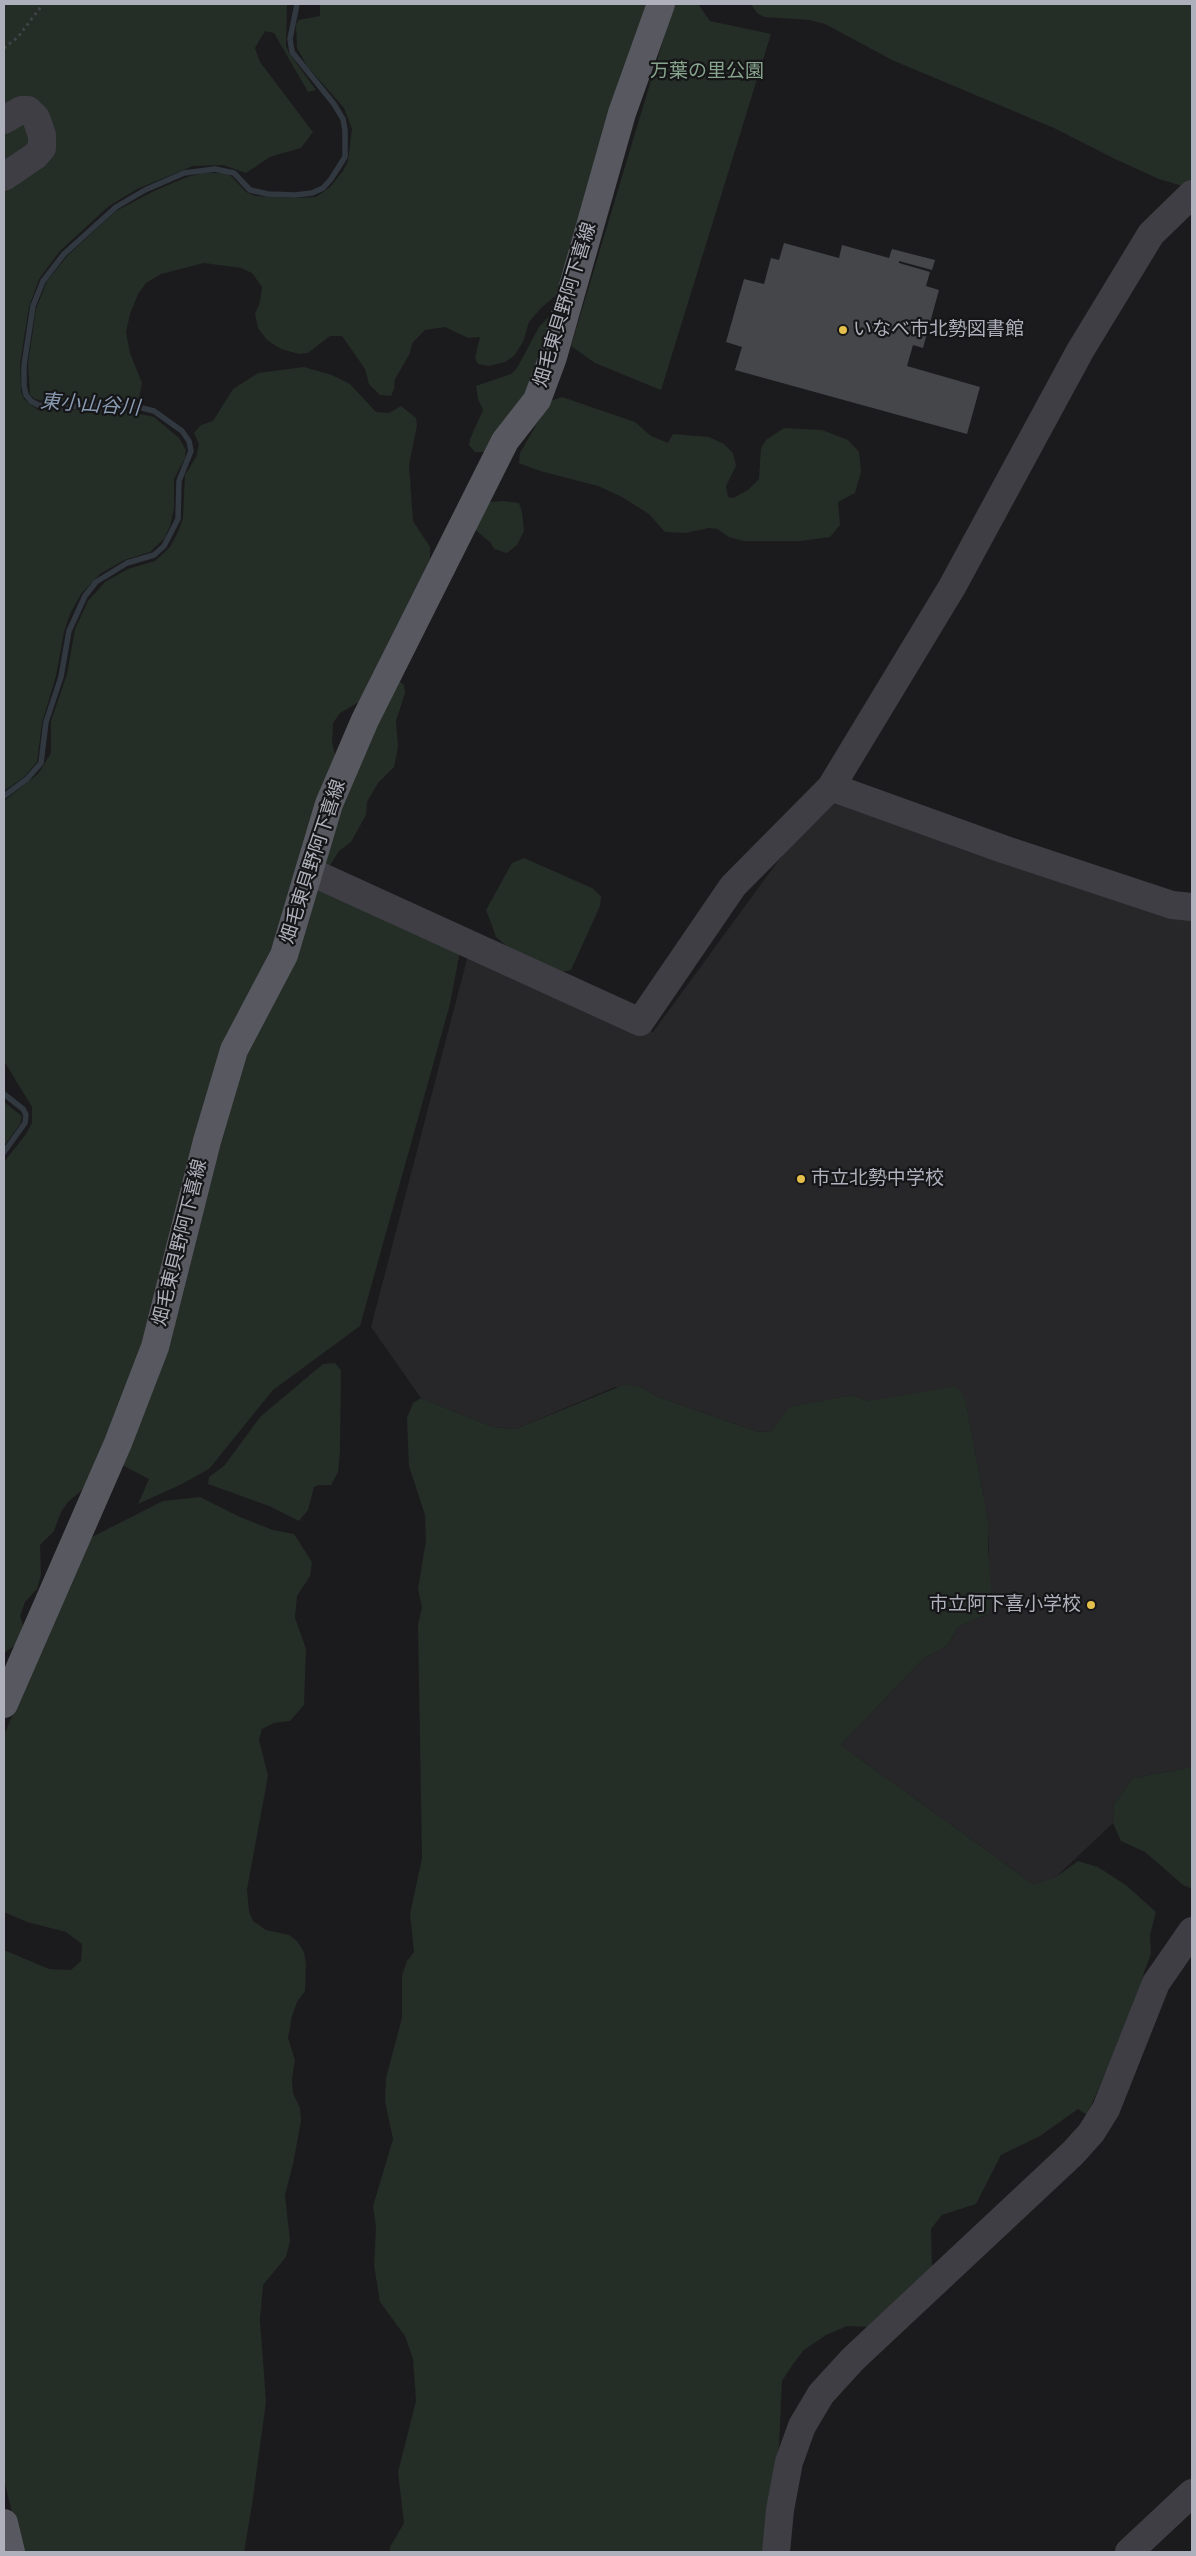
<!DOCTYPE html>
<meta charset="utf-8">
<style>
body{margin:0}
#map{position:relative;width:1196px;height:2556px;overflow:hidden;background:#1b1b1d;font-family:"Titillium Web",sans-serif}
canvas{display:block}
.frame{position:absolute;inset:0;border:5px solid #aeb1bb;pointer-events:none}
</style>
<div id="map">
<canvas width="1196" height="2556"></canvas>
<div class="frame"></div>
</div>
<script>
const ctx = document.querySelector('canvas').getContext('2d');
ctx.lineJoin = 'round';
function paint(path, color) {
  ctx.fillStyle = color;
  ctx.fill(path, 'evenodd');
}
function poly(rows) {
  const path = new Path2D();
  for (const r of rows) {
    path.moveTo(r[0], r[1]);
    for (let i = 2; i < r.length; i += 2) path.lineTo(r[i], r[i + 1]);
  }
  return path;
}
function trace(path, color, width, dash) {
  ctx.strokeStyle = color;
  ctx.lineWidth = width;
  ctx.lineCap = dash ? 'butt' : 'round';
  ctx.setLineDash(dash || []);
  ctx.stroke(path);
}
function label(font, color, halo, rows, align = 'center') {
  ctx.font = font + ' "Titillium Web","Noto Sans JP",sans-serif';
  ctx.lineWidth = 4.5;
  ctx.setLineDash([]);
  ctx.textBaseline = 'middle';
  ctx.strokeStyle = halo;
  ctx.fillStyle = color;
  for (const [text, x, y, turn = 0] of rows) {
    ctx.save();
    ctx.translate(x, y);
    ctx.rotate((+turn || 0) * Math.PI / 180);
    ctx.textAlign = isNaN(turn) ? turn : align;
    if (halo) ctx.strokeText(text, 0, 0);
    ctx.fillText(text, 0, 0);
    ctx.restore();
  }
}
const built = poly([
 [827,797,1192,912,1192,1767,1133,1778,1114,1804,1113,1823,1056,1877,1033,1884,841,1745,923,1659,947,1646,958,1627,988,1614,989,1525,966,1403,869,1401,851,1395,790,1407,772,1431,759,1432,658,1397,643,1388,615,1387,515,1429,493,1427,421,1398,371,1327,467,959,474,952,653,1032,819,805]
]);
const green = poly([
 [4,4,287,4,286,45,289,53,316,90,308,92,274,33,265,31,255,48,260,62,313,132,301,148,270,157,246,173,223,165,193,166,137,189,109,206,60,251,39,279,29,307,20,364,21,391,24,399,38,410,116,409,154,417,179,438,186,450,185,458,174,479,174,508,170,526,164,539,150,552,124,560,100,574,81,594,70,614,64,632,56,676,42,723,37,762,24,777,4,791],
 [320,4,650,4,560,292,541,308,529,322,523,342,514,356,505,362,489,366,478,364,475,358,480,337,468,338,445,327,425,330,413,342,409,355,395,379,394,389,391,396,380,395,369,384,365,369,342,336,330,336,308,353,299,354,281,349,267,340,258,328,255,314,260,302,262,287,252,273,241,268,204,263,161,274,146,283,138,294,130,314,126,332,130,353,142,383,139,399,51,403,35,399,30,395,28,364,36,309,47,281,68,255,116,211,154,191,187,177,203,173,226,173,232,177,246,192,255,196,294,198,316,197,330,187,343,171,348,161,352,129,344,108,307,66,297,48,296,24,299,20,320,16],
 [674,4,698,4,710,21,771,34,661,390,595,363,571,346],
 [751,4,1192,4,1192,189,1159,179,1115,159,1054,128,892,60,825,24,810,20,764,17,757,13],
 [554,311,538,372,491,452,475,452,469,445,470,439,483,410,478,399,476,386,511,374,517,368,539,327],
 [304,367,332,375,350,384,376,412,389,413,401,406,416,418,417,425,409,465,413,521,430,547,430,559,359,702,340,713,333,723,332,743,335,754,271,949,243,1005,145,1337,90,1483,68,1502,61,1512,54,1531,40,1545,41,1575,37,1589,25,1602,20,1616,24,1628,20,1642,4,1653,4,1162,26,1134,32,1123,32,1107,4,1061,4,801,38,774,51,753,51,721,67,674,75,629,88,601,105,582,128,569,155,561,170,547,178,532,183,518,185,475,196,457,199,444,194,433,201,425,213,421,233,389,258,373],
 [562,397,635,422,651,436,668,443,673,434,709,437,724,444,733,453,736,466,726,486,728,497,733,498,748,490,759,479,761,448,766,440,784,428,822,430,848,440,859,452,861,472,855,493,838,502,840,525,830,537,801,541,744,541,729,537,717,529,709,528,685,533,665,532,649,514,622,497,598,486,540,471,519,463,520,453,550,401],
 [503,501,519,503,522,512,524,531,517,545,507,553,494,549,491,543,473,528,489,502],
 [398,680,404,685,405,693,396,721,398,747,394,767,378,783,367,802,366,815,351,842,339,851,327,870,323,867,346,795,392,687],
 [524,858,592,888,601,896,600,906,571,970,561,972,509,948,496,937,491,923,486,910,512,863],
 [329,888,460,951,450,1004,360,1326,273,1390,209,1469,182,1484,138,1504,149,1479,120,1464,244,1052,313,890],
 [4,1102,22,1116,20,1124,4,1146],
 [335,1363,341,1370,340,1451,338,1472,331,1485,319,1485,314,1487,308,1510,299,1521,269,1506,208,1484,209,1477,224,1466,261,1416,323,1364],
 [626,1384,643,1388,658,1397,759,1432,772,1431,789,1407,851,1395,869,1401,955,1386,963,1394,966,1403,989,1525,988,1550,992,1596,988,1614,958,1627,947,1646,923,1659,841,1745,1033,1884,1056,1877,1078,1861,1098,1867,1127,1886,1156,1912,1150,1935,1151,1954,1144,1972,1139,1995,1087,2115,1078,2109,1040,2136,1001,2155,976,2204,942,2215,931,2229,932,2267,868,2327,847,2326,826,2335,804,2350,793,2364,782,2381,779,2445,764,2552,390,2552,390,2547,404,2523,398,2472,416,2401,413,2359,405,2336,380,2302,374,2265,376,2227,373,2206,393,2139,385,2101,386,2078,402,2018,402,1976,407,1961,414,1952,410,1914,422,1858,418,1625,422,1607,418,1589,426,1540,425,1515,409,1466,407,1418,413,1403,421,1398,493,1427,515,1429],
 [200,1497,240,1517,273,1530,294,1534,312,1562,310,1576,297,1596,295,1618,306,1649,304,1705,290,1721,274,1723,262,1729,259,1740,268,1776,247,1889,249,1911,253,1921,266,1930,289,1935,297,1941,304,1952,306,1964,305,1991,297,2002,292,2016,288,2038,295,2060,292,2079,293,2093,300,2108,301,2121,293,2164,285,2195,290,2241,286,2257,263,2285,260,2320,266,2402,252,2505,244,2552,22,2552,4,2480,4,1950,49,1969,71,1970,81,1961,82,1944,66,1932,27,1922,4,1912,4,1735,88,1539,163,1501],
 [1192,1767,1192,1889,1183,1885,1145,1852,1121,1841,1113,1823,1114,1804,1133,1778]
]);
const stream = poly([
 [4,796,27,779,41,763,46,722,61,677,69,631,85,596,96,582,127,563,154,555,164,546,178,519,179,481,191,451,189,441,182,431,154,411,134,406,115,405,53,407,38,405,31,401,26,395,24,386,24,365,33,306,43,281,64,254,116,207,145,190,184,173,215,169,234,173,250,190,268,194,295,195,312,193,323,188,331,179,345,157,345,130,343,119,334,104,292,52,290,39,297,4],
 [4,1094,23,1109,26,1115,25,1123,4,1152]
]);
const building = poly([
 [784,243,839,258,842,245,889,258,892,249,935,260,932,270,899,261,899,263,930,272,926,286,939,290,923,348,913,345,907,366,980,387,967,434,735,370,742,347,726,342,744,279,764,284,771,258,779,260]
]);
const path = poly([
 [4,48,18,37,43,4]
]);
const minor = poly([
 [4,120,21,110,28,110,36,118,42,135,42,148,35,156,4,177],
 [831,787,1003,849,1172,905,1192,907],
 [309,871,640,1022,733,886,831,787,952,587,1080,351,1151,234,1192,194],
 [776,2552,780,2510,789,2462,802,2426,821,2394,853,2359,1073,2153,1091,2133,1106,2109,1156,1983,1192,1931],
 [1129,2552,1192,2493]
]);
const major = poly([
 [4,1704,118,1443,155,1347,207,1141,234,1050,284,955,329,804,365,720,505,441,537,400,553,357,622,113,661,4],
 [4,2523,11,2552]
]);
const markers = [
 [843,330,5,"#e5bf4b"],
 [801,1179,5,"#e5bf4b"],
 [1091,1605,5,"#e5bf4b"]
];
const parkNames = [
 ["万葉の里公園",707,72]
];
const streetNames = [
 ["畑毛東貝野阿下喜線",566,305,-73],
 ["畑毛東貝野阿下喜線",314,862,-72],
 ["畑毛東貝野阿下喜線",181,1243,-76]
];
const poiNames = [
 ["いなべ市北勢図書館",853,330],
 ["市立北勢中学校",811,1179],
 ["市立阿下喜小学校",1081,1605,"right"]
];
const waterNames = [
 ["東小山谷川",90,406,4]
];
paint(built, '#27272a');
paint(green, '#252d27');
trace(stream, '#313840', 5.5);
paint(building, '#45464a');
trace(path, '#424349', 3, [2.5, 4]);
trace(minor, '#3e3e44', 28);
trace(major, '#585960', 28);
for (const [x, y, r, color] of markers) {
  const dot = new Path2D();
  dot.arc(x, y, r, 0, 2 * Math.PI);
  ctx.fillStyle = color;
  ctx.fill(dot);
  trace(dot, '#161618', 2);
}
label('19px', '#87a48c', '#161618', parkNames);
label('19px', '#aeb1bb', '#161618', streetNames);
label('19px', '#aeb1bb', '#161618', poiNames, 'left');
label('italic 20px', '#899bb3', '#161618', waterNames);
</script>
